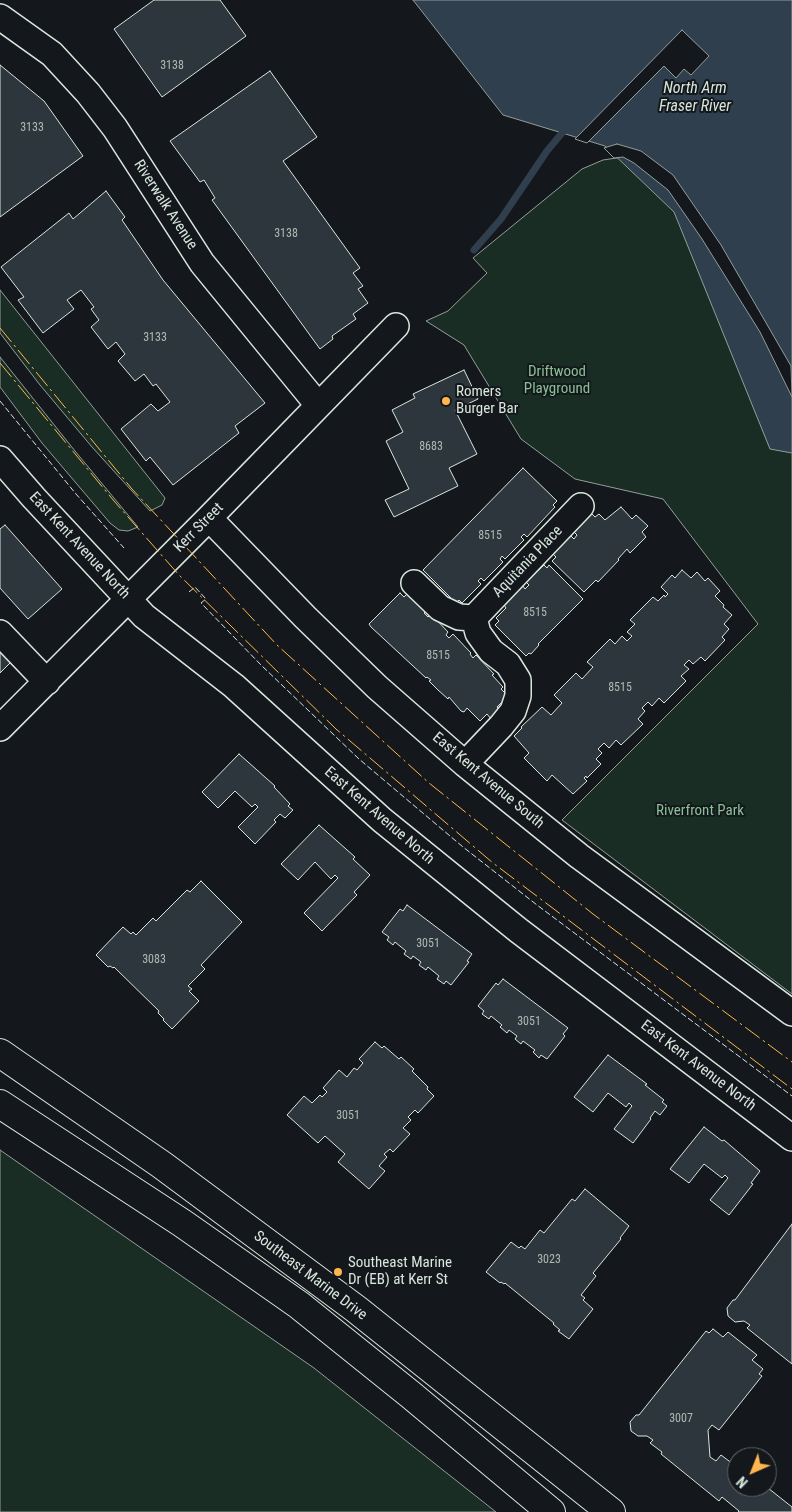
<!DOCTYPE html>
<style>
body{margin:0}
#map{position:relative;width:792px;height:1512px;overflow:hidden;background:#14181c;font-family:"Roboto Condensed",sans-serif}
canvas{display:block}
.north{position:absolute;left:727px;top:1447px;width:50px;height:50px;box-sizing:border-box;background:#14181c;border:1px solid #626a69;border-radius:50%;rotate:224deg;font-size:14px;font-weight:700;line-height:20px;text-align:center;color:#d8e6dc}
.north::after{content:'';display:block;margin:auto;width:18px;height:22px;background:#ffb74d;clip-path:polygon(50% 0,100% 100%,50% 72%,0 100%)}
</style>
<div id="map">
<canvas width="792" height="1512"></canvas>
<div class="north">N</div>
</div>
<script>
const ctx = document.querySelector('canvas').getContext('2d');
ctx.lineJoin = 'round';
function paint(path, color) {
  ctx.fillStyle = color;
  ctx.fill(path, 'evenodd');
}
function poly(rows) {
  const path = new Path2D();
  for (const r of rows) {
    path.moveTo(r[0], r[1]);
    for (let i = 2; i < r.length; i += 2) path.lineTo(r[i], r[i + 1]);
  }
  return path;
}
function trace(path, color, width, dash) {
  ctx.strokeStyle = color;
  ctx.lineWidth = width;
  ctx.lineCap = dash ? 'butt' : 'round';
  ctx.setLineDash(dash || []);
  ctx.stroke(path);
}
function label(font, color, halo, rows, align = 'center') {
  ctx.font = font + ' "Roboto Condensed",sans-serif';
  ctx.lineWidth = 4;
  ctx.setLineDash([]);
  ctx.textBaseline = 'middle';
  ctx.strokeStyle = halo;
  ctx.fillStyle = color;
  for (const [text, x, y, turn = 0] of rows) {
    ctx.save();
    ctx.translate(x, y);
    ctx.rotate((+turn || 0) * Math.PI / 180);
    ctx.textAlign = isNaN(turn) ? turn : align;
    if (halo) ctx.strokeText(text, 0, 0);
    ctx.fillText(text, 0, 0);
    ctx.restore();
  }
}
const green = poly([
 [623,157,668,190,792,397,792,994,562,820,758,624,663,499,575,479,521,439,464,345,426,321,448,311,487,273,473,258,582,169,603,160,623,157],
 [0,290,165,498,162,505,150,511,92,447,40,385,0,333,0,290],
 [0,357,75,451,138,527,128,531,119,530,110,523,42,443,0,387,0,357],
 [0,1150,314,1368,496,1512,0,1512,0,1150]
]);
const water = poly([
 [413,0,792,0,792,453,770,449,674,212,605,146,503,115,413,0]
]);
const pier = poly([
 [682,30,709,56,691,75,684,69,676,78,664,66,587,143,575,139,682,30],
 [617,144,641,151,673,175,721,245,791,366,792,397,760,332,702,239,668,190,634,163,623,157,614,158,604,148,617,144]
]);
const stream = poly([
 [474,250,501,219,547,151,567,127]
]);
const building = poly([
 [154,0,220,0,246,36,162,97,114,29,154,0],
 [0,65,44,101,83,156,0,217,0,65],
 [270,71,317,137,283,161,360,268,353,273,363,286,358,289,368,303,353,314,356,319,332,336,333,339,320,349,212,200,215,198,204,180,200,182,170,141,270,71],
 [106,191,125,217,122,220,163,280,265,403,235,426,239,433,173,485,150,457,146,461,121,429,151,404,158,411,170,402,156,384,153,386,144,374,135,381,118,361,125,354,116,342,108,349,91,327,99,320,91,309,94,307,81,290,67,300,74,309,43,333,18,300,24,297,1,267,69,213,73,219,106,191],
 [464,370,478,399,455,410,477,454,449,468,458,486,394,517,385,500,409,489,386,441,403,432,392,410,415,398,413,394,464,370],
 [523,468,557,501,553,505,555,507,527,537,524,534,521,537,524,540,505,559,502,556,500,559,503,562,484,581,481,578,478,581,481,584,462,603,459,600,456,603,423,570,523,468],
 [621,507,632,519,636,515,648,526,642,532,646,537,630,553,627,549,618,559,619,560,598,582,596,580,584,592,552,561,556,557,553,554,571,536,574,539,577,535,574,532,592,514,595,517,599,514,605,520,621,507],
 [5,525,62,589,28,619,0,588,0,529,5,525],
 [544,565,547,568,549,565,583,599,538,644,539,645,531,654,529,653,526,656,495,625,499,621,496,618,506,608,504,605,523,586,525,589,529,585,526,582,544,565],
 [682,570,691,578,697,572,705,581,708,578,720,591,715,596,724,605,723,607,732,615,724,624,729,629,722,637,725,640,705,661,701,657,693,664,689,660,684,665,689,669,681,676,686,681,664,703,659,698,652,706,648,702,642,708,645,711,638,719,643,724,621,745,616,740,609,748,604,743,598,749,602,753,596,759,601,764,587,778,586,776,584,778,587,781,573,794,552,775,547,781,524,758,529,753,514,736,522,728,521,727,542,707,551,715,562,703,554,695,576,673,582,679,593,667,587,662,610,639,615,644,622,636,627,641,632,636,627,632,635,624,630,620,653,597,658,601,664,595,665,597,668,594,661,587,672,575,675,578,682,570],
 [400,593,404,597,408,593,426,611,424,613,428,617,431,614,448,632,446,635,449,638,453,634,471,653,470,654,473,658,476,655,494,674,492,675,503,687,501,689,508,696,497,707,500,710,491,719,487,714,480,721,467,708,464,712,461,711,449,697,448,699,438,690,429,681,431,680,427,677,426,678,371,627,369,624,400,593],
 [0,643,15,658,0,673,0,643],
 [239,754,275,786,274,787,290,804,288,806,293,810,285,818,280,814,274,820,276,822,255,844,238,827,258,807,255,804,252,807,235,791,218,808,202,792,239,754],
 [319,825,355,857,353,859,370,875,354,892,357,895,322,931,304,913,338,878,335,875,331,879,315,862,298,880,281,864,319,825],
 [201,881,242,922,201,965,205,969,188,986,192,989,189,991,199,1001,172,1029,163,1020,164,1019,158,1013,159,1011,114,967,113,968,110,966,108,967,96,955,123,927,131,934,133,932,136,935,153,918,156,921,187,890,190,892,201,881],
 [407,905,472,954,467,961,469,962,451,985,446,981,444,984,437,979,439,976,428,967,426,970,419,965,421,962,413,956,411,959,404,954,406,951,395,942,393,945,387,940,389,937,382,932,400,909,403,911,407,905],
 [503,979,568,1028,563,1034,565,1036,547,1059,541,1055,539,1058,533,1052,535,1050,523,1041,521,1044,515,1039,517,1036,509,1030,507,1033,500,1027,502,1025,491,1016,489,1019,482,1014,484,1011,478,1006,496,983,498,985,503,979],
 [375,1042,382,1048,384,1046,399,1059,401,1057,414,1069,412,1071,428,1087,427,1089,434,1096,418,1113,415,1110,408,1117,411,1120,403,1128,410,1134,393,1152,390,1149,384,1154,387,1157,379,1166,385,1171,369,1189,338,1162,345,1154,325,1136,318,1143,287,1115,304,1096,312,1103,320,1095,322,1097,327,1092,323,1088,339,1070,347,1077,354,1068,357,1070,363,1063,359,1059,375,1042],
 [608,1055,647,1084,645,1085,664,1100,662,1102,667,1106,660,1115,655,1111,650,1118,651,1119,633,1143,614,1129,632,1106,629,1103,626,1107,608,1093,593,1112,574,1097,608,1055],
 [704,1127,722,1141,724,1140,760,1171,751,1183,753,1184,729,1215,710,1200,728,1178,725,1175,722,1178,704,1164,689,1183,670,1169,704,1127],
 [585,1189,629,1226,620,1238,621,1239,593,1273,596,1276,581,1295,585,1298,583,1300,593,1309,569,1339,558,1331,560,1330,553,1324,554,1323,505,1283,504,1284,501,1282,500,1283,486,1272,511,1242,519,1248,521,1246,525,1249,540,1230,544,1233,572,1199,575,1201,585,1189],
 [792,1224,792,1364,747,1328,750,1325,744,1321,735,1322,728,1316,727,1308,733,1300,735,1300,792,1224],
 [713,1329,723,1337,728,1332,757,1355,752,1360,763,1369,759,1374,762,1376,719,1430,712,1425,708,1430,710,1457,716,1461,721,1455,737,1467,737,1487,767,1487,767,1483,770,1486,768,1488,792,1507,792,1512,738,1512,739,1511,722,1497,719,1501,661,1454,662,1452,650,1443,653,1440,647,1436,638,1436,631,1431,630,1422,636,1415,639,1415,706,1331,709,1333,713,1329]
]);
const minor = poly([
 [0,17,52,54,88,93,115,128,202,263,318,405],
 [0,459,34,498,144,616,234,686,382,820,518,930,792,1138],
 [209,518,305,617,377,687,465,764,579,856,792,1013],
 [414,583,440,608,459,617,474,618],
 [0,633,47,682],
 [0,728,209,518,396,326],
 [465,764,501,726,513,711,518,696,518,680,508,664,491,651,478,633,474,618,581,506]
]);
const major = poly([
 [0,1053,162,1165,356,1309,611,1512],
 [0,1104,182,1223,299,1305,411,1395,551,1512]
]);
const fence = poly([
 [0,401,76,494,124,548],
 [189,592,195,587,206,599,201,603,261,665,359,759,463,847,537,905,792,1096]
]);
const power = poly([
 [0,328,132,489,277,645,429,783,593,914,792,1062],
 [0,363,114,501,179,575,336,729,493,863,792,1089]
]);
const markers = [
 [446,401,5,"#ffb74d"],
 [338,1272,5,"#ffb74d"]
];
const numberNames = [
 ["3138",172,66],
 ["3133",32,128],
 ["3138",286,234],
 ["3133",155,338],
 ["8683",431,447],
 ["8515",490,536],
 ["8515",535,613],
 ["8515",438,656],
 ["8515",620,688],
 ["3051",428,944],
 ["3083",154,960],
 ["3051",529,1022],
 ["3051",348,1116],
 ["3023",549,1260],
 ["3007",681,1419]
];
const streetNames = [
 ["Riverwalk Avenue",165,205,57],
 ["Kerr Street",199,528,-45],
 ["East Kent Avenue North",79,546,47],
 ["Aquitania Place",528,562,-46],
 ["East Kent Avenue South",488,781,40],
 ["East Kent Avenue North",379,816,41],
 ["East Kent Avenue North",698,1066,37],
 ["Southeast Marine Drive",310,1276,37]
];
const parkNames = [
 ["Driftwood",557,372],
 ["Playground",557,389],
 ["Riverfront Park",700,811]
];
const poiNames = [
 ["Romers",456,392],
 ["Burger Bar",456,409],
 ["Southeast Marine",348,1263],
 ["Dr (EB) at Kerr St",348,1280]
];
const waterNames = [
 ["North Arm",695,89],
 ["Fraser River",695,107]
];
paint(green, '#1a2d24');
trace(green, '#939e99', 1);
paint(water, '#2f3f4d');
trace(water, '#939e99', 1);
paint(pier, '#14181c');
trace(pier, '#939e99', 1);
trace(stream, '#2f3f4d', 7);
paint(building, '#2c363c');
trace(building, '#d8e6dc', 1);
trace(minor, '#d8e6dc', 28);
trace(major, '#d8e6dc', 30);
trace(minor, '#14181c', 25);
trace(major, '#14181c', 28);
trace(fence, '#d8e6dc', 1, [6, 2.5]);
trace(power, '#ffb74d', 1, [18, 4, 2.5, 4]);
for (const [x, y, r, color] of markers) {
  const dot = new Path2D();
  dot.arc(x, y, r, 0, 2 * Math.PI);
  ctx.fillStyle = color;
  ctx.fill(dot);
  trace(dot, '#14181c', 2);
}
label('12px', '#adbab4', null, numberNames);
label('15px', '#d8e6dc', '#14181c', streetNames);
label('15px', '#8ac095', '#14181c', parkNames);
label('15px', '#d8e6dc', '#14181c', poiNames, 'left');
label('italic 16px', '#d8e6dc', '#14181c', waterNames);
</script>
